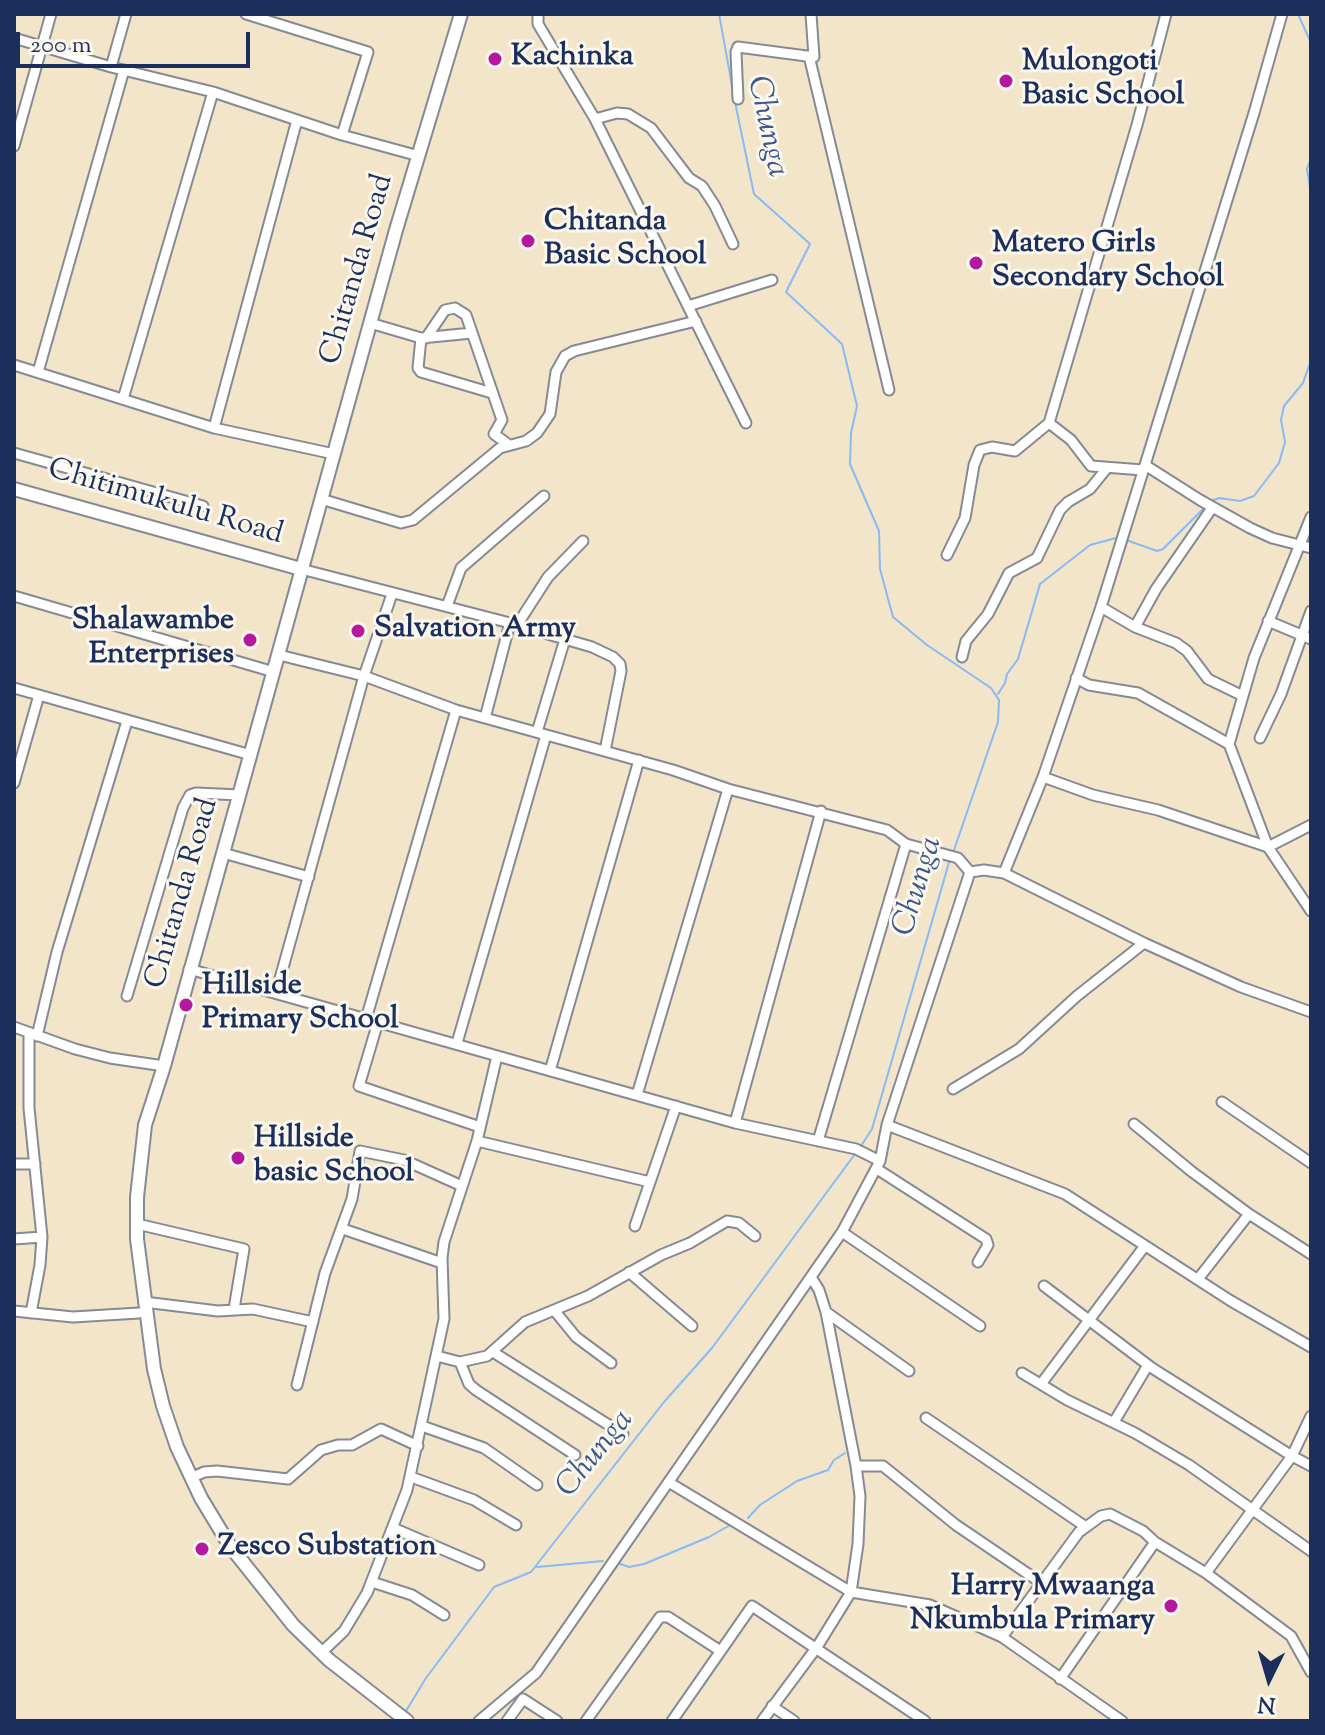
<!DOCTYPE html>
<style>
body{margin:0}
#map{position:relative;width:1325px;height:1735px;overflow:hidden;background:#f2e5c9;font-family:"Sorts Mill Goudy",serif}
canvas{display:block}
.frame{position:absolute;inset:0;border:16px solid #1b2f5e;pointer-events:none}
.north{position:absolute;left:1229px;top:1639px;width:80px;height:80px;-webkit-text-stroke:6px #fbf7ec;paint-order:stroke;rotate:185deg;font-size:22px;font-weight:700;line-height:32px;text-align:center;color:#1b2f5e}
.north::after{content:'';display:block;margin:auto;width:28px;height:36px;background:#1b2f5e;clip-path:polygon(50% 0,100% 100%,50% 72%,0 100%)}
.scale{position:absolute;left:16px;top:32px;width:234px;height:36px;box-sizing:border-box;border:4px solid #1b2f5e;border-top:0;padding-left:10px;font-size:24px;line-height:28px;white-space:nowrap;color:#1b2f5e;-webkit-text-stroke:6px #fbf7ec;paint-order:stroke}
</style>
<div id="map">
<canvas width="1325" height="1735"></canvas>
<div class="frame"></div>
<div class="north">N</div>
<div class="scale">200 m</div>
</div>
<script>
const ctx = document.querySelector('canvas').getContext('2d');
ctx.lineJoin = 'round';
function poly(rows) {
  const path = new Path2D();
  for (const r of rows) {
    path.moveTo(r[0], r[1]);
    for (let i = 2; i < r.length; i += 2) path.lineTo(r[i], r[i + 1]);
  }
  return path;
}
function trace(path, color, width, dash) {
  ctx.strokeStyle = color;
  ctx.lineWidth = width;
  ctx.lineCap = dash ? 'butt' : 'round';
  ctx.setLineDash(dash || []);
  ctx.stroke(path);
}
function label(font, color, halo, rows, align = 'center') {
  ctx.font = font + ' "Sorts Mill Goudy",serif';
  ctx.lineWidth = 6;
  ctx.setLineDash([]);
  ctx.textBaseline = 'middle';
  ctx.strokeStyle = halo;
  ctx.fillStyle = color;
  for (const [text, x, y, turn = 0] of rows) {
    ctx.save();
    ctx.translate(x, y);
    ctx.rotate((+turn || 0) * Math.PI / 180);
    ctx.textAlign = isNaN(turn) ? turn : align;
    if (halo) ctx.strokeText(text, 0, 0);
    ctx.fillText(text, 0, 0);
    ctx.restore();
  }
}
const stream = poly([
 [719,14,733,91],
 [1298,14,1311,43],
 [735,102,754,194,810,244,786,292,842,344,857,406,851,433,850,464,879,531,880,569,893,617,927,645,991,688,999,700,998,722,953,853],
 [1311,158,1307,169,1311,193],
 [1211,501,1219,498,1240,501,1254,496,1279,463,1285,442,1281,420,1284,406,1303,383,1311,360],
 [1129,541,1157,551,1163,549,1204,508],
 [998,694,1005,683,1007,674,1018,659,1040,584,1090,545,1116,538],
 [861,1146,872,1129,950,859],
 [748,1518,760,1505,797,1481,828,1470,834,1460,845,1453],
 [618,1563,629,1567,644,1564,709,1537,732,1524],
 [537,1567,603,1561],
 [406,1711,426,1678,494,1587,531,1572,664,1402,712,1348,855,1154]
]);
const street = poly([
 [246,14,368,52,342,135],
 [538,14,538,24,595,119,746,423],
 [14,38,111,67,213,92,342,135,419,156],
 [809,56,889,390],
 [111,67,126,14],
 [738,99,736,52,738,47,814,57,811,14],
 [595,119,617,113,628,114,651,128,689,178,702,186,715,206,733,244],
 [14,146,51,14],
 [688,306,772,280],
 [370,323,421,338,472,333],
 [421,338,418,368,421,372,492,393],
 [426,338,445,310,455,308,466,315,502,420,494,434,509,445],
 [14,365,214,428,334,454],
 [38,372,124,70],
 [123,399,213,92],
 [1049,423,1071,440,1091,466,1143,470],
 [214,428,297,120],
 [14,453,203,506],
 [1145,465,1200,500,1250,528,1272,538,1311,548],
 [321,499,401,523,413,520,500,448,526,441,537,433,550,414,556,372,565,356,574,351,696,321],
 [947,555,965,518,974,465,980,450,992,447,1015,451,1049,423,1137,125,1166,14],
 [301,569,510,623,592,647,613,657,620,664,621,671,605,751],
 [14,596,274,672],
 [447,606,461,568,544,496],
 [1101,607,1135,627,1176,643,1187,651,1208,679,1243,696],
 [1268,621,1311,639],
 [517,625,548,577,583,541],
 [1135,627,1156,589,1212,508],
 [279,655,364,676,456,710,673,770,728,789,887,830,906,844,958,858,970,872],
 [962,657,966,641,988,614,1009,573,1037,558,1060,510,1068,502,1090,489,1107,468],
 [1076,678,1089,685,1138,693,1229,744,1268,847,1311,911],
 [14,688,251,755],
 [485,718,510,623],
 [537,732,565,639],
 [1260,738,1281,694,1311,611],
 [1229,744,1254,658,1311,517],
 [1043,777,1093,795,1158,810,1268,847,1311,825],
 [14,783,39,695],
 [223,853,309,877],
 [970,872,984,870,1004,873,1144,943,1241,987,1311,1012],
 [1004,873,1043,777,1101,607,1254,113,1282,14],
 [189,969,735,1123,856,1149,880,1161],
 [276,993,364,676,392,594],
 [127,996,183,808,190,795,196,793,240,795],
 [366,1019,456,710],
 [378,1022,359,1086,480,1127],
 [14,1027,75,1049,110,1058,164,1066],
 [29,1033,29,1108,42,1237,40,1265,31,1313],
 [37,1036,57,952,127,721],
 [457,1043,546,735],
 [497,1056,477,1141,650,1182],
 [550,1071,639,760],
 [953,1089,1019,1049,1077,996,1144,943],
 [637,1095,728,789],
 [1222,1102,1311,1163],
 [735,1123,821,811],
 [1134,1124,1191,1171,1249,1214,1311,1254],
 [887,1125,1065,1194,1231,1301,1311,1347],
 [818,1141,906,844],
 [14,1164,35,1164],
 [877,1169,986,1239,988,1245,978,1262],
 [137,1224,244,1249,234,1309],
 [635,1226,676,1106],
 [343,1229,442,1263],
 [842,1232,980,1326],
 [14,1239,42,1237],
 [629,1272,692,1326],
 [1198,1279,1249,1214],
 [1044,1286,1152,1368,1292,1456,1311,1466],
 [144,1302,218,1311,253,1309,313,1322],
 [554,1310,576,1337,611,1363],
 [14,1311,73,1317,139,1313],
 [826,1312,909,1371],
 [493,1352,623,1434],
 [437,1356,460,1362,487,1356,525,1322,588,1296,661,1255,690,1243,727,1221,739,1223,755,1236],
 [460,1362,469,1384,476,1390,575,1455],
 [1022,1373,1067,1400,1135,1433,1189,1465,1311,1551],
 [1041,1384,1144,1247],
 [297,1385,325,1273,352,1199,360,1151,404,1160,462,1186],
 [926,1418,1086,1527],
 [1114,1422,1148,1365],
 [422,1426,484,1448,537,1485],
 [856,1466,883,1466,956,1525,1040,1582],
 [411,1477,474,1500,516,1525],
 [191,1478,204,1472,217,1471,288,1479,321,1450,338,1445,352,1445,381,1429,418,1446],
 [670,1483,851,1592,930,1605,1002,1637,1122,1721],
 [393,1528,479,1565],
 [1206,1573,1292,1456,1311,1416],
 [372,1582,412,1595,444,1615],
 [1002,1637,1079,1532,1101,1516,1110,1514,1143,1531,1155,1542],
 [321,1653,344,1631,367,1593,407,1490,444,1319,442,1258,444,1242,477,1141],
 [1060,1679,1155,1542,1206,1573,1291,1636,1311,1672],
 [772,1706,794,1721],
 [479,1721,536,1673,842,1232,880,1161,887,1125,970,872],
 [507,1721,523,1699,557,1721],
 [586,1721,660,1617,668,1617,719,1650],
 [672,1721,752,1606,925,1721],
 [762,1721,817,1647,851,1592,858,1544,860,1496,856,1466,826,1312,819,1290,811,1277]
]);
const secondary = poly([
 [14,489,301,569],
 [407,1721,329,1660,293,1625,230,1546,201,1498,177,1447,163,1406,154,1369,137,1239,137,1197,145,1125,164,1066,396,230,461,14]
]);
const markers = [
 [495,59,8,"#b5179e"],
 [1006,81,8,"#b5179e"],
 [528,241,8,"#b5179e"],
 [976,263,8,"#b5179e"],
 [358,631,8,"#b5179e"],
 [250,640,8,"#b5179e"],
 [186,1005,8,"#b5179e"],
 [238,1158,8,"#b5179e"],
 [202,1549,8,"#b5179e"],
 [1171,1606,8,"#b5179e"]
];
const poiNames = [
 ["Kachinka",511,59],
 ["Mulongoti",1022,64],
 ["Basic School",1022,98],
 ["Chitanda",544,224],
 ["Basic School",544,258],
 ["Matero Girls",992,246],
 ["Secondary School",992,280],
 ["Shalawambe",234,623,"right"],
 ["Enterprises",234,657,"right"],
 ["Salvation Army",374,631],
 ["Hillside",202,988],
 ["Primary School",202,1022],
 ["Hillside",254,1141],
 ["basic School",254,1175],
 ["Zesco Substation",218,1549],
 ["Harry Mwaanga",1155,1589,"right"],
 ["Nkumbula Primary",1155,1623,"right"]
];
const streetNames = [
 ["Chitanda Road",359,270,-74],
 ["Chitimukulu Road",165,504,16],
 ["Chitanda Road",184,894,-74]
];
const waterNames = [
 ["Chunga",765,127,78],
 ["Chunga",920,887,-73],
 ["Chunga",597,1455,-51]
];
trace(stream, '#88baf5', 2);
trace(street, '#868a94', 13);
trace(secondary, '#868a94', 16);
trace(street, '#fff', 9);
trace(secondary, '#fff', 12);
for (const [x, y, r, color] of markers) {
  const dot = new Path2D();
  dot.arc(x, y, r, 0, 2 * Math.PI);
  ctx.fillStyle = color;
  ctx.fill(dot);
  trace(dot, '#fbf7ec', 3);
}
label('bold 30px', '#1b2f5e', '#fbf7ec', poiNames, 'left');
label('30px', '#1b2f5e', '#fbf7ec', streetNames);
label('italic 32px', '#3c598b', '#fbf7ec', waterNames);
</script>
